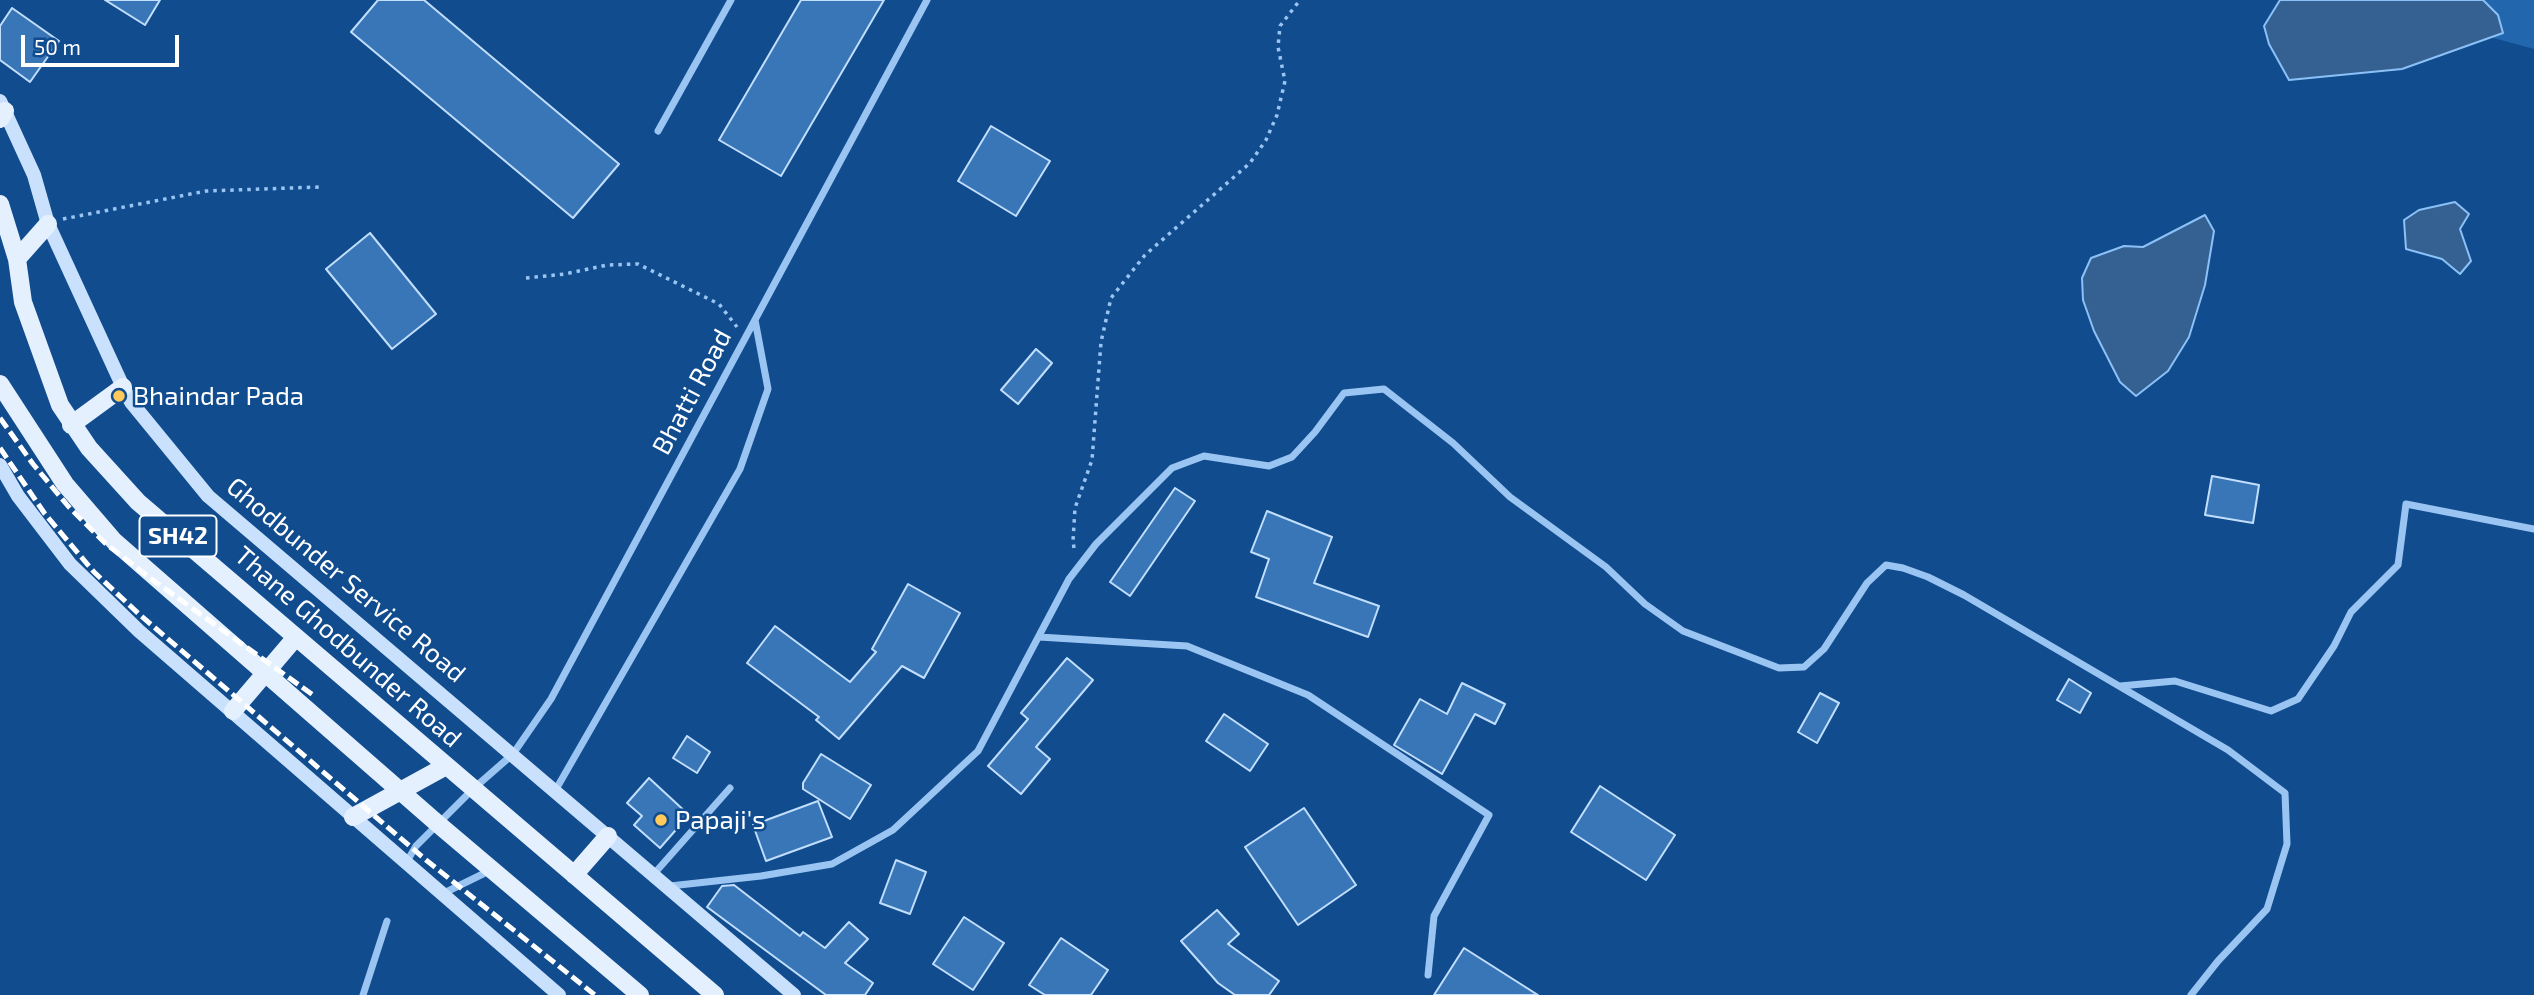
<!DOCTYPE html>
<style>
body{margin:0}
#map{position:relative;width:2534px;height:995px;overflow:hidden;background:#114c8e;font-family:"Exo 2",sans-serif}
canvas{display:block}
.scale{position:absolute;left:21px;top:35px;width:158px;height:32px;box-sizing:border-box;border:4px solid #fff;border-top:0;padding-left:9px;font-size:21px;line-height:24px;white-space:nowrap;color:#fff;-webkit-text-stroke:5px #114c8e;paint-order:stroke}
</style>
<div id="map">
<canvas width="2534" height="995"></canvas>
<div class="scale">50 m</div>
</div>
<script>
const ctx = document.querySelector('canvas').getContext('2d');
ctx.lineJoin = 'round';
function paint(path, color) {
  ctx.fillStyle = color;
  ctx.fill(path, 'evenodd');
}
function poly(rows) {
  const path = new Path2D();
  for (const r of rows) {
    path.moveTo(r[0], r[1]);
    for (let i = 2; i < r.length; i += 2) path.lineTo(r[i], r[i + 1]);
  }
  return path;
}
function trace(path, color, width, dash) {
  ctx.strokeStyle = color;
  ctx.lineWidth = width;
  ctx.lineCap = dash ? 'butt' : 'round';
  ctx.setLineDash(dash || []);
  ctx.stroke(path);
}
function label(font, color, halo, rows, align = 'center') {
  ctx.font = font + ' "Exo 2",sans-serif';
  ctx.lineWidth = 5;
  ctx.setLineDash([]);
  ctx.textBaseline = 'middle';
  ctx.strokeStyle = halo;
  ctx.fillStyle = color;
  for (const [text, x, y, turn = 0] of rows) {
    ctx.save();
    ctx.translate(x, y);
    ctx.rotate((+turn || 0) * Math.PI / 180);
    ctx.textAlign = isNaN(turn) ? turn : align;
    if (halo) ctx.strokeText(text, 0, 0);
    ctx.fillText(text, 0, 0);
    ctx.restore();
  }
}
const green = poly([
 [2354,0,2534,0,2534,49]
]);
const water = poly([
 [2280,0,2483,0,2498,15,2503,33,2402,69,2289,80,2269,44,2264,26,2280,0],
 [2455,202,2469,214,2460,229,2471,261,2460,274,2442,259,2406,249,2404,220,2419,210,2455,202],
 [2205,215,2214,231,2205,285,2189,337,2168,371,2136,396,2120,382,2094,331,2083,300,2082,278,2091,258,2124,246,2143,247,2205,215]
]);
const building = poly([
 [105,0,160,0,145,25,105,0],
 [378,0,424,0,619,164,573,218,351,32,378,0],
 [801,0,884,0,781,176,719,140,801,0],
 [12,8,59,41,30,82,0,60,0,26,12,8],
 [991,126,1050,161,1016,216,958,181,991,126],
 [370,233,436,314,392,349,326,269,370,233],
 [1036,349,1052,363,1018,404,1001,390,1036,349],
 [2212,476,2259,485,2253,523,2205,515,2212,476],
 [1175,488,1195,501,1130,596,1110,582,1175,488],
 [1267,511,1332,537,1314,583,1379,606,1368,637,1256,597,1269,559,1251,552,1267,511],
 [908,584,960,613,924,678,902,666,839,739,816,720,819,717,747,663,775,626,850,682,876,652,872,649,908,584],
 [1067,658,1093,680,1036,747,1050,759,1021,794,988,766,1028,719,1021,713,1067,658],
 [2069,679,2091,693,2080,713,2057,700,2069,679],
 [1462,683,1505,704,1495,724,1475,714,1442,774,1394,745,1420,699,1447,714,1462,683],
 [1820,693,1839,703,1817,743,1798,732,1820,693],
 [1224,714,1268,744,1250,771,1206,741,1224,714],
 [687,736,710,752,697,773,673,758,687,736],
 [821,754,871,785,850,819,803,789,803,783,821,754],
 [649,778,689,815,660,848,634,825,642,816,627,803,649,778],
 [1600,786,1675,835,1646,880,1571,832,1600,786],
 [818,801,832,837,766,861,753,825,818,801],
 [1304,808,1356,885,1298,925,1245,847,1304,808],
 [896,860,926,872,910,914,880,903,896,860],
 [734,885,800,936,803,932,825,948,849,922,868,939,845,963,873,983,865,995,826,995,707,907,722,886,734,885],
 [1217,910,1239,934,1228,944,1279,981,1269,995,1235,995,1218,983,1181,941,1217,910],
 [964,917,1004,943,973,990,933,964,964,917],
 [1061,938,1108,970,1091,995,1045,995,1029,985,1061,938],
 [1464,948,1538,995,1434,995,1464,948]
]);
const path = poly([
 [63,219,206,191,319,187],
 [526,278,565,274,607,265,638,264,719,304,737,327],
 [1074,548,1073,541,1075,508,1092,460,1101,342,1111,298,1145,255,1250,163,1266,140,1277,115,1285,81,1278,47,1280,26,1300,0]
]);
const street = poly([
 [658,131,731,0],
 [1039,637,1187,646,1308,695,1489,815,1434,916,1428,975],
 [2120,686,2175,681,2271,711,2298,699,2334,646,2351,612,2398,565,2406,504,2534,529],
 [555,791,740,469,768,389,755,320],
 [406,863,416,846,473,789,513,754,551,699,927,0],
 [653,875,730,788],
 [670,886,761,876,832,864,893,830,978,751,1069,579,1096,544,1172,468,1204,456,1269,466,1292,457,1315,432,1344,393,1384,389,1453,443,1510,497,1606,567,1645,604,1683,631,1779,668,1804,667,1824,649,1867,583,1886,565,1903,568,1928,577,1964,595,2228,750,2285,793,2287,844,2267,909,2218,961,2191,995],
 [442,894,491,870],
 [363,995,387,921]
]);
const secondary = poly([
 [0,101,34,175,48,224,123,387,131,402,208,496,794,995],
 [0,465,18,496,70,564,139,631,559,995]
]);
const primary = poly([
 [0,119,5,111],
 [0,204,17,259,23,302,60,405,89,448,138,502,715,995],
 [17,259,48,224],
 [0,384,65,484,114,541,438,824,640,995],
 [71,425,123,387],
 [233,711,296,637],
 [353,817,446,766],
 [574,875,608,836]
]);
const rail = poly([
 [0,418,33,464,68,506,105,543,150,578,313,695],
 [0,448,45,514,94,572,140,615,426,860,595,995]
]);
const markers = [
 [119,396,7,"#ffca5b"],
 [661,820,7,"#ffca5b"]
];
const shields = [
 [178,536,77]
];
const shieldNames = [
 ["SH42",178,536]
];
const streetNames = [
 ["Bhatti Road",692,392,-62],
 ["Ghodbunder Service Road",346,580,40],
 ["Thane Ghodbunder Road",348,647,41]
];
const poiNames = [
 ["Bhaindar Pada",133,396],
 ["Papaji's",675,820]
];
paint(green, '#2266ae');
paint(water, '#356192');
trace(water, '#8bc1f6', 2);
paint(building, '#3976b8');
trace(building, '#c1defd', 2);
trace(path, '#9ac5f2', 3.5, [3.5, 5]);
trace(street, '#9ac5f2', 7);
trace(secondary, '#c9e1fc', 14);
trace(primary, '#e5f0ff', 18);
trace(rail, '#fff', 5, [12, 5]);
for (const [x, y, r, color] of markers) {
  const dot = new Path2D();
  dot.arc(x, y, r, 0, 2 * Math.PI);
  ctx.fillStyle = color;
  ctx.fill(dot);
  trace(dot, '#114c8e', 2.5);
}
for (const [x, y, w] of shields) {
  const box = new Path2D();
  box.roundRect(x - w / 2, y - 20.5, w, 41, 5);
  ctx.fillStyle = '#114c8e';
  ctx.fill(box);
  trace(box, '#fff', 2);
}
label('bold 24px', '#fff', null, shieldNames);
label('26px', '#fff', '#114c8e', streetNames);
label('26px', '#fff', '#114c8e', poiNames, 'left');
</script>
